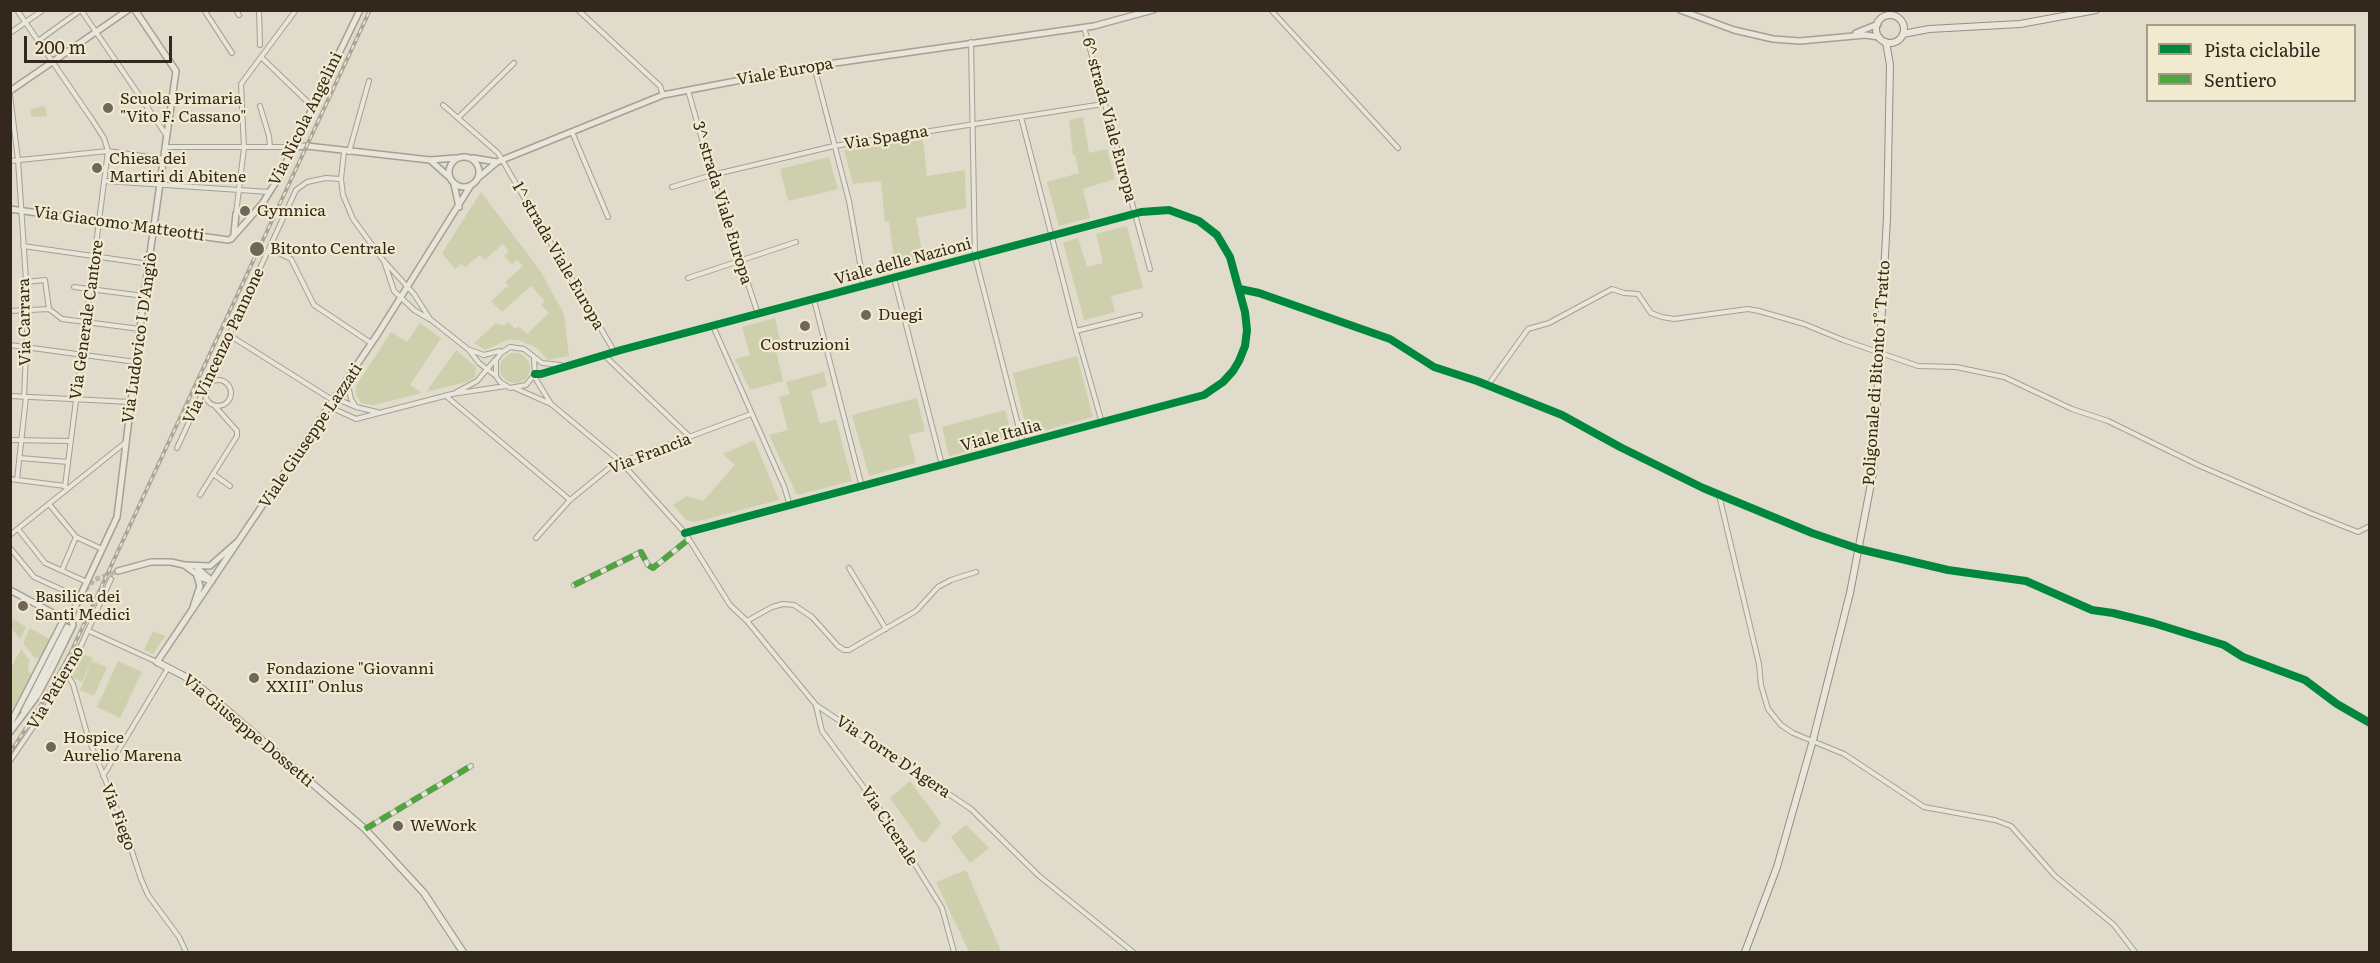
<!DOCTYPE html>
<meta charset="utf-8">
<style>
body{margin:0}
#map{position:relative;width:2380px;height:963px;overflow:hidden;background:#e0dbca;font-family:Literata,serif}
canvas{display:block}
.frame{position:absolute;inset:0;border:12px solid #33281d;pointer-events:none}
.legend{position:absolute;left:2146px;top:24px;width:210px;height:78px;box-sizing:border-box;background:#f2eacf;border:2px solid #a69c88;margin:0;padding:8px 10px;list-style:none;font-size:18px;color:#33281d}
.legend li{display:flex;align-items:center;gap:12px;height:30px}
.legend b{width:30px;border:2px solid #a69c88}
.scale{position:absolute;left:24px;top:36px;width:148px;height:27px;box-sizing:border-box;border:3px solid #33281d;border-top:0;padding-left:8px;font-size:18px;line-height:21px;white-space:nowrap;color:#33281d;-webkit-text-stroke:4px #f2eacf;paint-order:stroke}
</style>
<div id="map">
<canvas width="2380" height="963"></canvas>
<div class="frame"></div>
<ul class="legend">
<li><b style="height:8px;background:#00873e"></b>Pista ciclabile</li>
<li><b style="height:8px;background:#52a341"></b>Sentiero</li>
</ul>
<div class="scale">200 m</div>
</div>
<script>
const ctx = document.querySelector('canvas').getContext('2d');
ctx.lineJoin = 'round';
function paint(path, color) {
  ctx.fillStyle = color;
  ctx.fill(path, 'evenodd');
}
function poly(rows) {
  const path = new Path2D();
  for (const r of rows) {
    if (r.length === 3) {
      path.moveTo(r[0] + r[2], r[1]);
      path.arc(r[0], r[1], r[2], 0, 2 * Math.PI);
      continue;
    }
    path.moveTo(r[0], r[1]);
    for (let i = 2; i < r.length; i += 2) path.lineTo(r[i], r[i + 1]);
  }
  return path;
}
function trace(path, color, width, dash) {
  ctx.strokeStyle = color;
  ctx.lineWidth = width;
  ctx.lineCap = dash ? 'butt' : 'round';
  ctx.setLineDash(dash || []);
  ctx.stroke(path);
}
function label(font, color, halo, rows, align = 'center') {
  ctx.font = font + ' Literata,serif';
  ctx.lineWidth = 4.5;
  ctx.setLineDash([]);
  ctx.textBaseline = 'middle';
  ctx.strokeStyle = halo;
  ctx.fillStyle = color;
  for (const [text, x, y, turn = 0] of rows) {
    ctx.save();
    ctx.translate(x, y);
    ctx.rotate((+turn || 0) * Math.PI / 180);
    ctx.textAlign = isNaN(turn) ? turn : align;
    if (halo) ctx.strokeText(text, 0, 0);
    ctx.fillText(text, 0, 0);
    ctx.restore();
  }
}
const green = poly([
 [45,106,47,116,33,117,31,115,30,109],
 [1083,117,1089,153,1107,149,1115,179,1083,189,1090,218,1059,226,1047,182,1079,173,1075,155,1073,155,1069,120],
 [923,140,927,176,965,170,966,208,916,218,924,262,896,270,889,222,885,222,881,181,853,184,844,150],
 [829,157,838,189,788,201,780,169],
 [481,192,541,272,564,314,569,356,548,360,537,348,518,340,507,340,485,350,474,343,496,323,504,326,508,322,515,329,518,326,527,334,549,313,541,305,545,301,531,286,502,312,491,301,507,287,510,288,505,282,523,266,517,260,512,264,504,256,509,251,503,244,485,260,480,255,465,267,461,264,455,269,442,253],
 [1127,226,1143,288,1111,296,1115,312,1084,320,1063,243,1078,238,1087,267,1103,263,1096,234],
 [775,318,780,340,765,344,768,353,776,351,783,381,750,390,735,359,750,355,742,327],
 [420,323,441,338,410,385,422,393,373,405,361,403,356,394,356,386,391,332,407,342],
 [456,350,476,367,475,377,467,382,426,392],
 [515,368,15],
 [1077,356,1093,417,1028,435,1013,373],
 [824,372,827,386,811,391,820,424,836,419,852,481,797,495,769,435,788,430,779,397,790,394,786,382],
 [917,398,925,431,909,435,916,463,869,476,852,415],
 [1005,410,1013,439,949,456,942,427],
 [754,440,779,500,703,520,694,522,686,520,673,505,687,496,703,501,735,465,723,454],
 [13,619,26,627,20,639,11,628],
 [30,628,51,640,43,658,35,658,23,643],
 [153,631,165,636,153,654,144,650],
 [21,649,30,661,28,664,29,672,33,675,11,712,10,670],
 [83,654,93,658,82,682,72,677],
 [92,661,107,667,94,696,80,690],
 [118,661,142,672,120,718,97,707],
 [910,781,941,823,926,842,920,841,890,798],
 [966,825,989,848,970,863,951,837],
 [966,870,1001,951,997,952,969,952,936,882]
]);
const tertiaryTunnel = poly([
 [85,590,94,580,118,571]
]);
const minor = poly([
 [17,10,93,121,104,138,108,151,65,486,67,489],
 [81,10,167,136],
 [204,10,232,53],
 [236,10,239,15],
 [259,10,260,45],
 [578,10,660,86,663,95],
 [1271,10,1398,148],
 [1084,27,1150,269],
 [10,33,43,10],
 [38,41,81,10],
 [971,42,975,256,1023,444],
 [261,57,313,107],
 [814,66,849,201,864,286],
 [688,90,712,175,758,314],
 [10,95,18,160,28,310,24,397],
 [443,105,498,153,614,351],
 [260,106,269,136,270,147],
 [1021,117,1076,331,1102,423],
 [458,118,514,63],
 [572,132,608,217],
 [166,147,293,147],
 [344,152,341,179,343,195,353,219,383,260,414,294,430,319,469,350,479,363,496,376],
 [349,152,369,81],
 [10,161,108,151,164,159],
 [106,181,269,192],
 [672,187,712,175,834,146,1103,104],
 [236,214,244,148,241,84,296,10],
 [23,246,149,264],
 [269,248,291,259,314,305,371,343],
 [384,261,394,291,414,310,429,319],
 [688,278,796,242],
 [894,278,942,465],
 [26,282,45,280,49,309],
 [74,287,144,296],
 [1240,289,1259,293,1390,339,1434,367,1477,381,1562,415,1620,447,1703,488,1812,533,1859,549,1948,570,2026,581,2092,610,2113,613,2153,623,2224,645,2243,657,2305,680,2337,704,2370,723],
 [814,300,862,487],
 [10,311,49,309,62,319,140,329],
 [713,326,784,486,790,506],
 [1076,331,1140,315],
 [229,335,334,401,342,401,356,407],
 [10,345,136,362],
 [470,350,484,355,500,351],
 [604,355,690,437],
 [534,359,535,374,526,385,510,388,500,382,496,376,496,360,501,353,510,347,524,349,542,363,561,365],
 [535,374,541,374,621,350,1141,212,1169,210,1199,221,1217,235,1230,257,1245,312,1247,330,1245,346,1239,361,1233,371,1223,382,1204,395,685,533],
 [534,376,551,404],
 [218,393,13],
 [347,381,351,399,356,407,377,412],
 [1488,385,1528,329,1549,323,1612,289,1624,293,1638,294,1651,313,1662,317,1674,319,1748,309,1759,311,1804,324,1843,340,1918,366,1956,367,2004,377,2072,409,2108,421,2200,466,2310,513,2358,532,2370,526],
 [515,388,551,404,621,462,685,533,730,605,747,621,816,705,971,809,1038,875,1133,952],
 [455,393,477,381,495,360],
 [10,396,131,402],
 [446,396,570,500],
 [330,407,356,419,452,394,506,386],
 [10,440,71,441],
 [177,448,296,190,307,182,326,178,341,179],
 [20,458,68,462],
 [213,474,230,486],
 [10,479,65,486],
 [17,480,26,397],
 [200,495,237,436,237,431,214,405],
 [1719,495,1759,664,1761,685,1768,709,1781,725,1793,733,1844,754,1924,807,1995,820,2011,826,2055,876,2114,925,2135,952],
 [49,504,76,537,102,549],
 [18,529,45,563,87,582],
 [10,535,126,442],
 [536,538,570,500,613,465,751,414],
 [10,548,34,577,80,598],
 [849,568,886,629],
 [62,570,76,537],
 [574,585,641,552,648,565,653,568,689,539],
 [747,621,772,607,783,604,794,605,812,617,838,646,844,650,849,650,916,611,938,587,951,580,976,572],
 [89,631,157,662],
 [66,673,73,684,88,737,123,824,141,879,148,895,179,937,186,952],
 [816,706,822,731,885,816,942,908,954,952],
 [10,761,48,705,79,650,111,579],
 [103,776,168,668],
 [366,829,471,766]
]);
const tertiary = poly([
 [1680,10,1734,30,1773,39,1800,41,1865,35,1879,37],
 [1856,33,1878,24],
 [10,91,128,10],
 [293,147,307,146,430,160,456,158],
 [464,172,15],
 [473,158,497,162],
 [430,160,449,177],
 [478,178,497,162,663,95,814,66,1094,26,1153,10],
 [454,184,459,207],
 [10,209,228,240,231,239,262,204,279,177,360,10],
 [234,233,236,214],
 [185,565,210,566,236,543],
 [197,568,212,581],
 [118,571,151,562,171,562,184,565,202,578,212,581],
 [10,590,64,619],
 [193,607,200,586,197,576],
 [71,616,117,517,144,296,176,71,135,10],
 [157,662,379,332,471,185],
 [24,711,67,627],
 [10,724,64,619,71,616],
 [10,732,37,696,53,666,73,625,71,616]
]);
const secondary = poly([
 [1890,29,14],
 [1903,34,1929,29,2020,24,2096,10],
 [157,662,184,676,205,691,365,829,424,893,463,952],
 [1745,952,1777,867,1813,740,1850,593,1873,473,1887,218,1890,65,1886,42]
]);
const rail = poly([
 [10,753,46,697,71,652,370,10]
]);
const quiet = poly([
 [574,585,641,552,648,565,653,568,689,539],
 [365,829,471,766]
]);
const cycleway = poly([
 [1240,289,1259,293,1390,339,1434,367,1477,381,1562,415,1620,447,1703,488,1812,533,1859,549,1948,570,2026,581,2092,610,2113,613,2153,623,2224,645,2243,657,2305,680,2337,704,2370,723],
 [535,374,541,374,621,350,1141,212,1169,210,1199,221,1217,235,1230,257,1245,312,1247,330,1245,346,1239,361,1233,371,1223,382,1204,395,685,533]
]);
const markers = [
 [108,108,6,"#70675a"],
 [97,168,6,"#70675a"],
 [245,211,6,"#70675a"],
 [257,249,8,"#70675a"],
 [866,315,6,"#70675a"],
 [805,326,6,"#70675a"],
 [23,606,6,"#70675a"],
 [254,678,6,"#70675a"],
 [51,747,6,"#70675a"],
 [398,826,6,"#70675a"]
];
const streetNames = [
 ["Viale Europa",785,72,-10],
 ["Via Nicola Angelini",306,119,-64],
 ["6^ strada Viale Europa",1109,120,75],
 ["Via Spagna",886,138,-9],
 ["3^ strada Viale Europa",722,203,73],
 ["Via Giacomo Matteotti",119,224,8],
 ["1^ strada Viale Europa",558,256,60],
 ["Viale delle Nazioni",903,262,-15],
 ["Via Generale Cantore",87,320,-82],
 ["Via Carrara",25,322,-91],
 ["Via Ludovico I D'Angiò",140,338,-82],
 ["Via Vincenzo Pannone",224,346,-65],
 ["Poligonale di Bitonto 1° Tratto",1877,373,-86],
 ["Viale Giuseppe Lazzati",311,436,-56],
 ["Viale Italia",1001,436,-15],
 ["Via Francia",650,454,-21],
 ["Via Patierno",56,688,-59],
 ["Via Giuseppe Dossetti",248,731,40],
 ["Via Torre D'Agera",893,757,34],
 ["Via Fiego",118,817,69],
 ["Via Cicerale",889,826,57]
];
const poiNames = [
 ["Scuola Primaria",120,99],
 ["\"Vito F. Cassano\"",120,117],
 ["Chiesa dei",109,159],
 ["Martiri di Abitene",109,177],
 ["Gymnica",257,211],
 ["Bitonto Centrale",270,249],
 ["Duegi",878,315],
 ["Costruzioni",805,345,"center"],
 ["Basilica dei",35,597],
 ["Santi Medici",35,615],
 ["Fondazione \"Giovanni",266,669],
 ["XXIII\" Onlus",266,687],
 ["Hospice",63,738],
 ["Aurelio Marena",63,756],
 ["WeWork",410,826]
];
paint(green, '#ced0ad');
trace(tertiaryTunnel, '#bdb7a7', 5, [5, 2.5]);
trace(minor, '#a5a093', 6);
trace(tertiary, '#a5a093', 8);
trace(secondary, '#958f84', 8);
trace(minor, '#e8e5db', 4);
trace(tertiary, '#e8e5db', 5);
trace(secondary, '#e8e5db', 6);
trace(rail, '#a8a59c', 4);
trace(rail, '#f2eacf', 1.5, [4.5]);
trace(quiet, '#52a341', 6, [12, 6]);
trace(cycleway, '#00873e', 8);
for (const [x, y, r, color] of markers) {
  const dot = new Path2D();
  dot.arc(x, y, r, 0, 2 * Math.PI);
  ctx.fillStyle = color;
  ctx.fill(dot);
  trace(dot, '#f2eacf', 2);
}
label('16px', '#33281d', '#f2eacf', streetNames);
label('16px', '#33281d', '#f2eacf', poiNames, 'left');
</script>
